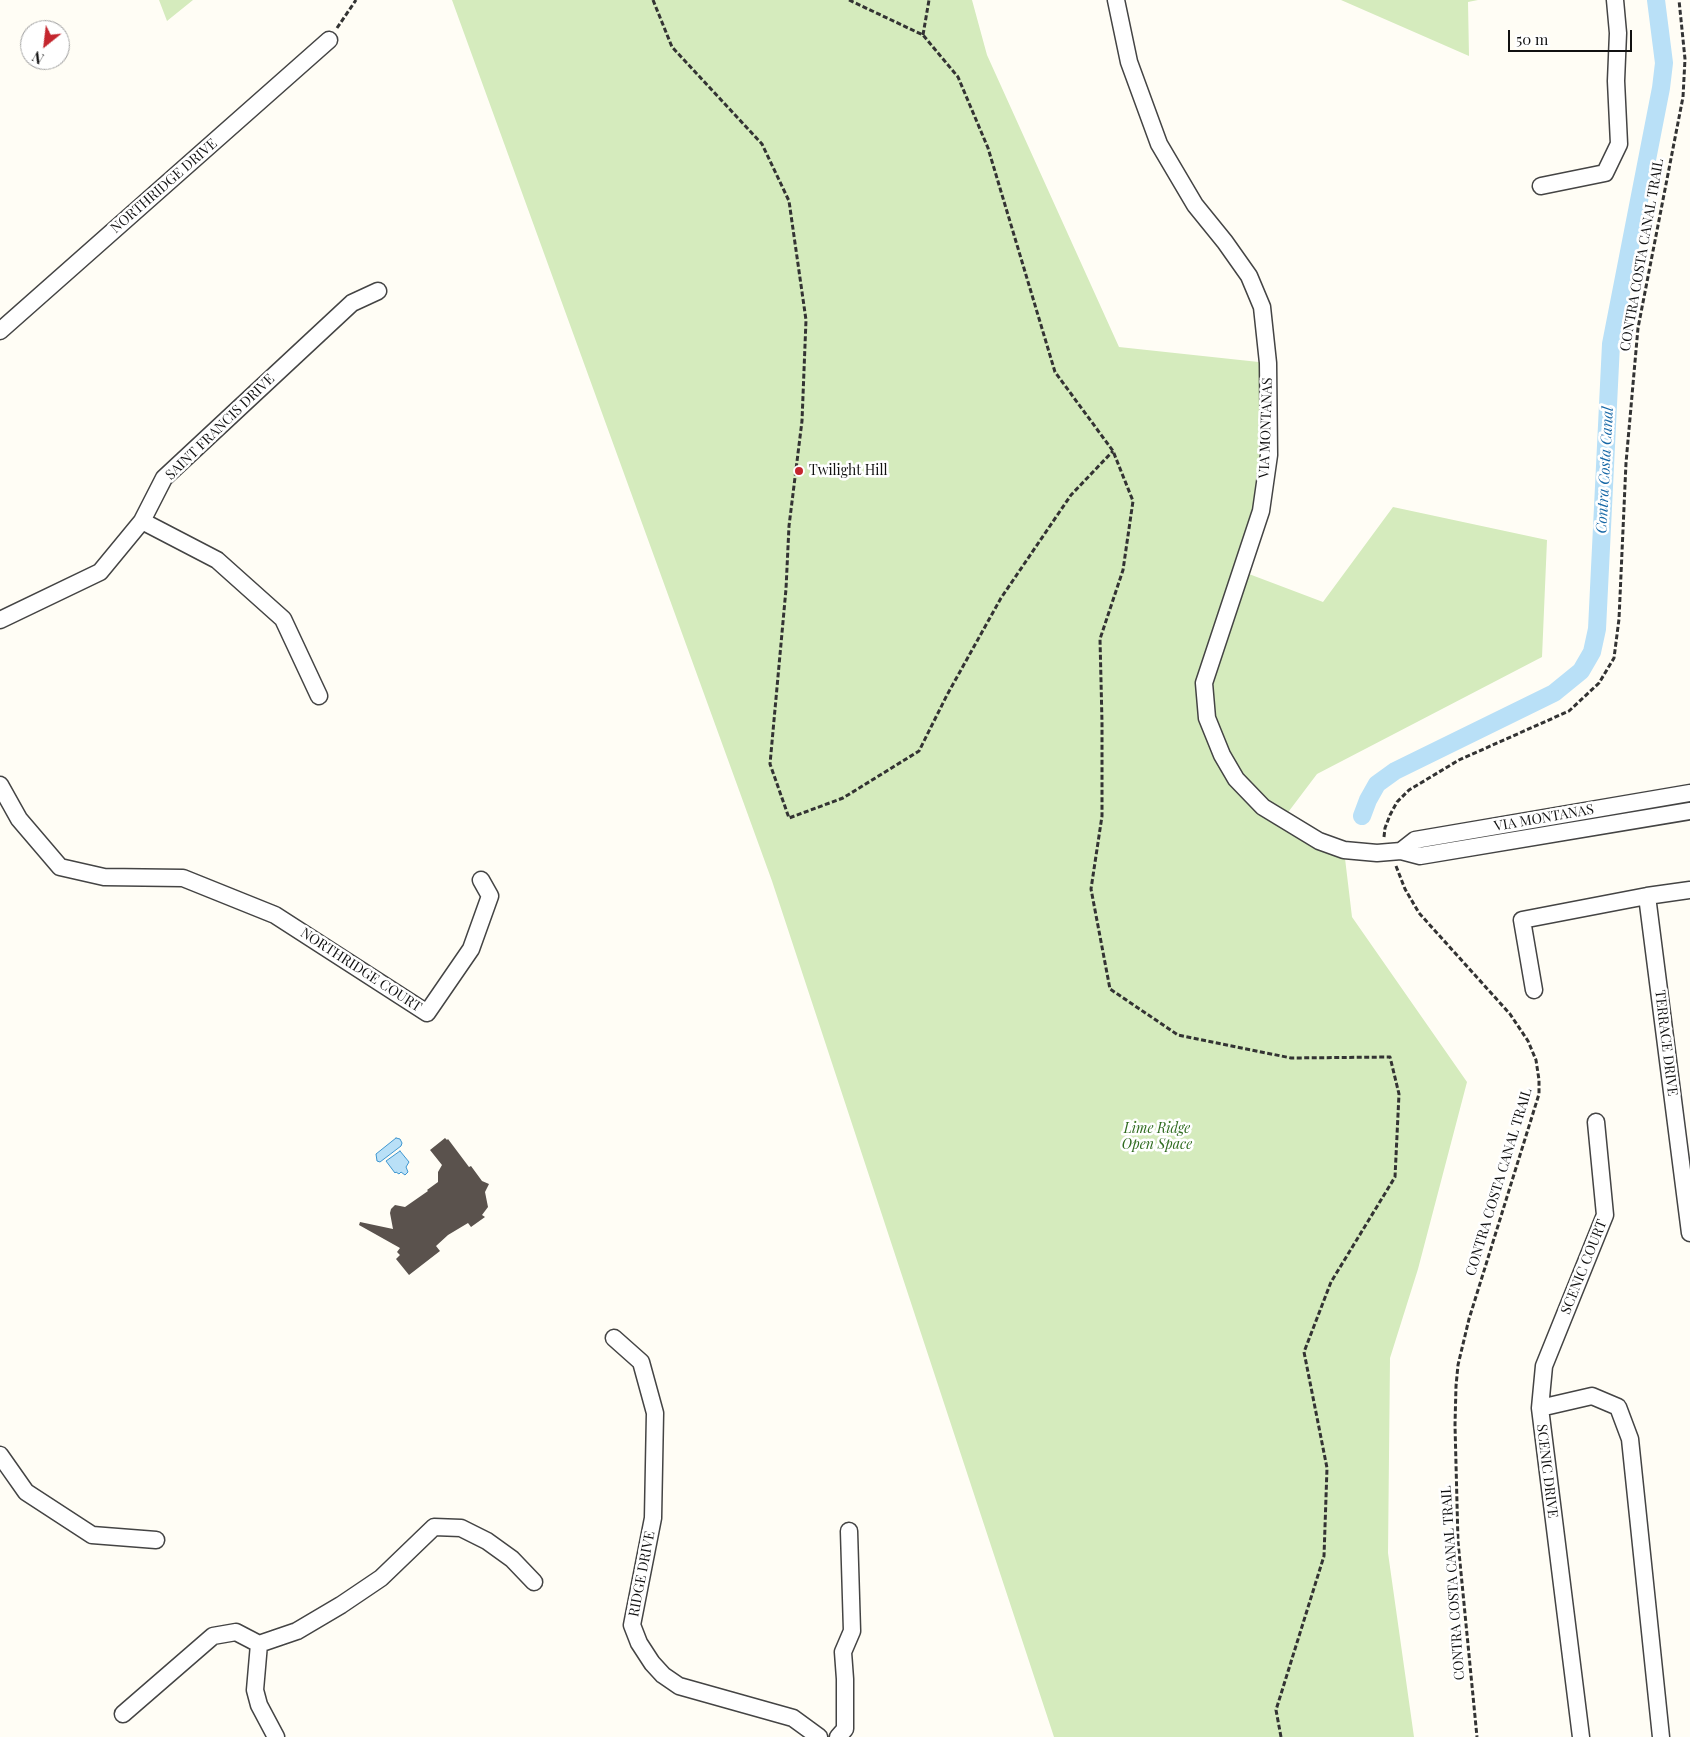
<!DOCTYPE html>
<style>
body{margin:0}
#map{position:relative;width:1690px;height:1737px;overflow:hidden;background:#fffdf5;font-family:"Playfair Display",serif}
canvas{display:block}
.north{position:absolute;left:20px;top:20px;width:50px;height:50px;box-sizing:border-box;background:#fff;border:1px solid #a0a0a0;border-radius:50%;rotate:209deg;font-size:14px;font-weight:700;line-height:20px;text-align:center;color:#111}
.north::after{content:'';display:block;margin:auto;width:18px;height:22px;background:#c4262e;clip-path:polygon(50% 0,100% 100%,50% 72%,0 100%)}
.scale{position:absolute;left:1508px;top:30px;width:124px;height:22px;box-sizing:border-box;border:2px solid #111;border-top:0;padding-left:6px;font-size:15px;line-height:18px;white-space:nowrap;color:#111;-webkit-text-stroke:4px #fff;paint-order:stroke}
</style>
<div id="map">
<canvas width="1690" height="1737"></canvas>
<div class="north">N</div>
<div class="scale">50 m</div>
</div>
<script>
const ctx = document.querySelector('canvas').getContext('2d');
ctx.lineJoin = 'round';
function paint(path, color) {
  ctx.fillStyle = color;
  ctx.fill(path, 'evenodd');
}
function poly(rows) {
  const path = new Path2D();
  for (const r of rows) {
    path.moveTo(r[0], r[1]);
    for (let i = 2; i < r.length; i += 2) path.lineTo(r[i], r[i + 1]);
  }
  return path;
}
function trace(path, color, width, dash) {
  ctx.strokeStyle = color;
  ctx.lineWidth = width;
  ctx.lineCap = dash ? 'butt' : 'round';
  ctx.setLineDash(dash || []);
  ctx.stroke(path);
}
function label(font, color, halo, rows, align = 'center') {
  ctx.font = font + ' "Playfair Display",serif';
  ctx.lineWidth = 5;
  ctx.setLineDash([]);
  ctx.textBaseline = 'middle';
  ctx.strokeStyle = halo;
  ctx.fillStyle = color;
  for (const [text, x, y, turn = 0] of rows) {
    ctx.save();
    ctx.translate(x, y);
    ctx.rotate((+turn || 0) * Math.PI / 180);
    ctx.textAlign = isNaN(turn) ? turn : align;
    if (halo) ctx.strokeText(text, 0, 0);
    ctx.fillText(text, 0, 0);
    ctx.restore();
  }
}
const green = poly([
 [159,0,193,0,167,21],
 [452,0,972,0,987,55,1119,347,1268,363,1269,455,1241,571,1323,602,1393,507,1547,540,1542,657,1317,774,1283,819,1344,850,1352,917,1467,1082,1418,1269,1390,1358,1388,1553,1414,1737,1054,1737,772,881],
 [1341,0,1478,0,1468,2,1469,56]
]);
const water = poly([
 [396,1138,400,1139,402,1143,401,1146,380,1162,377,1161,376,1154,396,1138],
 [400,1151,409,1162,406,1167,408,1172,405,1175,401,1172,399,1174,396,1172,395,1173,386,1161,400,1151]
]);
const canal = poly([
 [1362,816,1368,800,1377,784,1395,771,1554,693,1581,671,1592,652,1597,629,1611,344,1661,88,1664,63,1656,0]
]);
const building = poly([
 [445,1138,447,1140,448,1139,469,1167,471,1166,482,1181,489,1184,485,1192,488,1207,482,1215,485,1217,471,1227,468,1223,448,1235,436,1246,440,1251,409,1275,396,1259,400,1255,397,1252,400,1248,359,1225,360,1222,393,1229,390,1213,391,1209,395,1205,405,1207,428,1191,427,1190,438,1182,438,1172,442,1165,430,1150]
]);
const path = poly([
 [653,0,672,47,762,144,789,201,806,320,802,421,789,526,786,589,770,764,789,818,843,798,919,751,947,695,1001,598,1071,495,1113,451],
 [849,0,923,35,958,77,988,148,1055,372,1113,451,1133,501,1123,570,1100,639,1102,722,1102,816,1091,889,1110,989,1178,1035,1291,1058,1390,1057,1399,1094,1395,1177,1331,1282,1304,1352,1327,1468,1324,1556,1276,1710,1281,1737],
 [337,28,356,0],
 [923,35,929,0],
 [1384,837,1385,828,1390,815,1397,802,1409,790,1459,760,1569,711,1599,683,1614,658,1619,619,1626,463,1638,328,1683,97,1685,59,1679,0],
 [1396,866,1405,889,1419,913,1510,1014,1528,1041,1536,1060,1539,1080,1539,1094,1469,1319,1458,1365,1456,1386,1455,1425,1458,1542,1477,1737]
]);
const minor = poly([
 [1116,0,1129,62,1159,144,1195,205,1225,242,1249,276,1262,307,1268,363,1269,455,1261,511,1204,683,1207,718,1222,755,1236,779,1263,807,1319,841,1344,850,1377,853,1401,851],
 [1541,186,1605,173,1619,144,1616,81,1618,33,1615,0],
 [0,331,329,40],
 [142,521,217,560,283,619,319,696],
 [0,620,100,572,142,521,164,478,352,303,378,291],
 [0,785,19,819,60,867,104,877,183,878,275,915,427,1013,471,949,490,896,481,880],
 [1690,793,1415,840,1401,851,1420,856,1690,811],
 [1647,896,1690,1233],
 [1534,990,1522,920,1647,896,1690,890],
 [614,1338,641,1362,655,1413,653,1518,632,1625,639,1643,652,1663,663,1675,679,1686,793,1718,819,1737],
 [1540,1408,1592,1396,1618,1407,1630,1439,1661,1737],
 [0,1455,26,1492,92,1535,156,1540],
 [259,1644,255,1690,259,1705,276,1737],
 [123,1714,213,1636,236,1632,259,1644,297,1631,341,1605,381,1578,434,1527,461,1528,487,1541,512,1559,534,1582],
 [838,1737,845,1729,845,1679,843,1652,852,1631,849,1531],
 [1581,1737,1540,1408,1544,1366,1605,1215,1596,1122]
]);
const markers = [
 [799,471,5,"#c4262e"]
];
const streetNames = [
 ["NORTHRIDGE DRIVE",164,186,-41],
 ["CONTRA COSTA CANAL TRAIL",1642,255,-80],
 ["SAINT FRANCIS DRIVE",220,427,-44],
 ["VIA MONTANAS",1266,428,-88],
 ["VIA MONTANAS",1544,818,-10],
 ["NORTHRIDGE COURT",361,970,33],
 ["TERRACE DRIVE",1666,1043,83],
 ["CONTRA COSTA CANAL TRAIL",1499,1182,-73],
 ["SCENIC COURT",1584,1267,-68],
 ["SCENIC DRIVE",1547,1471,83],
 ["RIDGE DRIVE",642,1574,-79],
 ["CONTRA COSTA CANAL TRAIL",1453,1583,-94]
];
const poiNames = [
 ["Twilight Hill",809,471]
];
const parkNames = [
 ["Lime Ridge",1157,1129],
 ["Open Space",1157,1145]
];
const waterNames = [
 ["Contra Costa Canal",1605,470,-87]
];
paint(green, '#d5ebbd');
paint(water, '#b9e0f7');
trace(water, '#3f96cf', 1);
trace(canal, '#b9e0f7', 18);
paint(building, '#5a524d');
trace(minor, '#444', 19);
trace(path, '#333', 3, [5, 2.5]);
trace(minor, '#fff', 16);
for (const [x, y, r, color] of markers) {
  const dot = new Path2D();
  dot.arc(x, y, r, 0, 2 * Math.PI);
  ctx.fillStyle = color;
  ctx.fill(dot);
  trace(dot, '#fff', 2);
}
label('14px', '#111', '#fff', streetNames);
label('14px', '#111', '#fff', poiNames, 'left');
label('italic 14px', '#2f6b1f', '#fff', parkNames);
label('italic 15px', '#1768a6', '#fff', waterNames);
</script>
